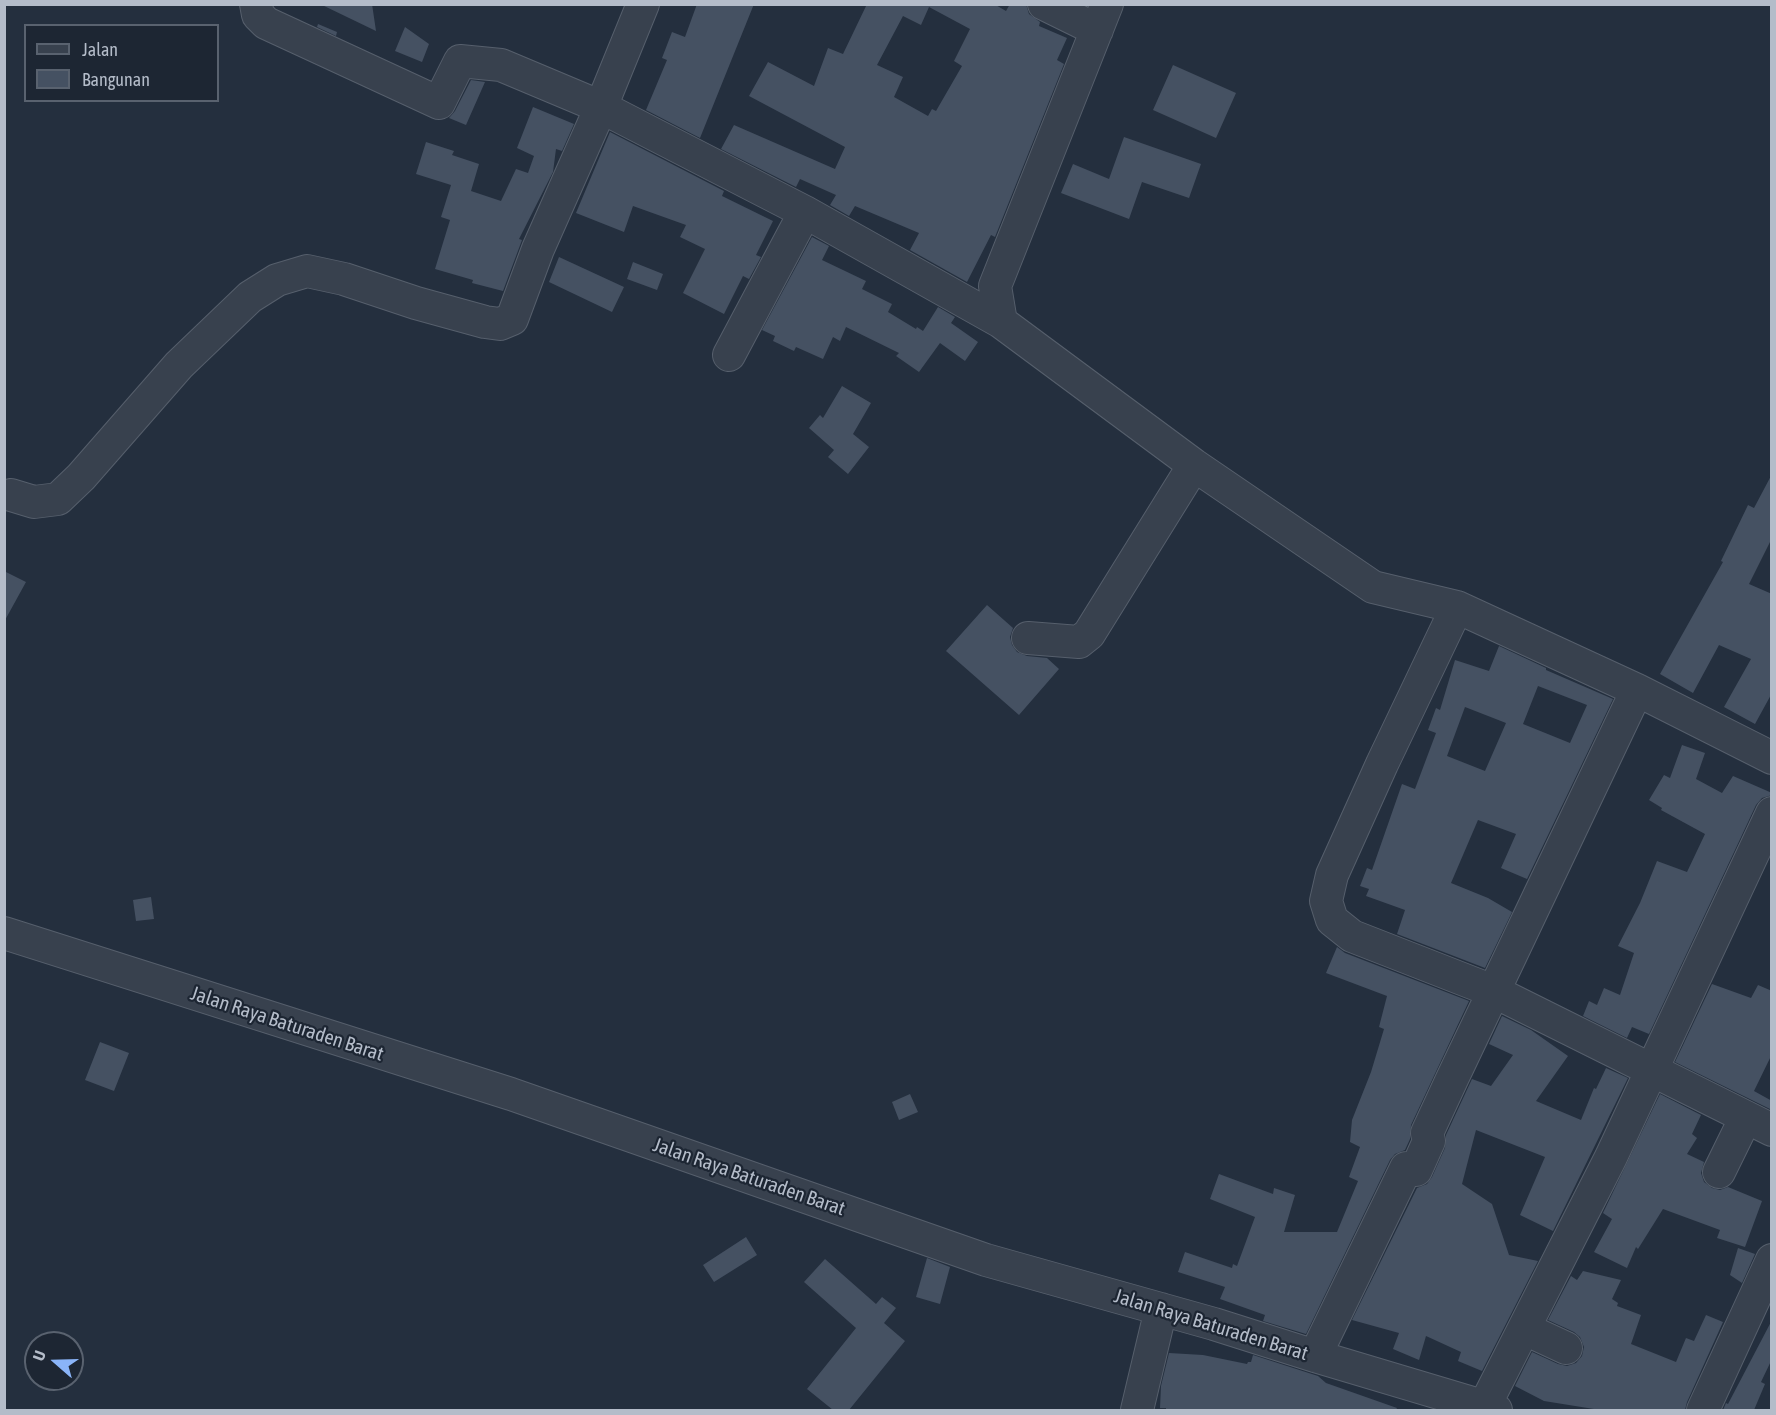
<!DOCTYPE html>
<style>
body{margin:0}
#map{position:relative;width:1776px;height:1415px;overflow:hidden;background:#242f3e;font-family:"Asap Condensed",sans-serif}
canvas{display:block}
.frame{position:absolute;inset:0;border:6px solid #b4bcc9;pointer-events:none}
.legend{position:absolute;left:24px;top:24px;width:195px;height:78px;box-sizing:border-box;background:#1d2633;border:2px solid #59626f;margin:0;padding:8px 10px;list-style:none;font-size:18px;color:#b4bcc9}
.legend li{display:flex;align-items:center;gap:12px;height:30px}
.legend b{width:30px;border:2px solid #59626f}
.north{position:absolute;left:24px;top:1331px;width:60px;height:60px;box-sizing:border-box;background:#1d2633;border:2px solid #59626f;border-radius:50%;rotate:290deg;font-size:16px;font-weight:700;line-height:24px;text-align:center;color:#b4bcc9}
.north::after{content:'';display:block;margin:auto;width:21px;height:27px;background:#8ab4f8;clip-path:polygon(50% 0,100% 100%,50% 72%,0 100%)}
</style>
<div id="map">
<canvas width="1776" height="1415"></canvas>
<div class="frame"></div>
<ul class="legend">
<li><b style="height:8px;background:#38414e"></b>Jalan</li>
<li><b style="height:16px;background:#455162"></b>Bangunan</li>
</ul>
<div class="north">U</div>
</div>
<script>
const ctx = document.querySelector('canvas').getContext('2d');
ctx.lineJoin = 'round';
function paint(path, color) {
  ctx.fillStyle = color;
  ctx.fill(path, 'evenodd');
}
function poly(rows) {
  const path = new Path2D();
  for (const r of rows) {
    path.moveTo(r[0], r[1]);
    for (let i = 2; i < r.length; i += 2) path.lineTo(r[i], r[i + 1]);
  }
  return path;
}
function trace(path, color, width, dash) {
  ctx.strokeStyle = color;
  ctx.lineWidth = width;
  ctx.lineCap = dash ? 'butt' : 'round';
  ctx.setLineDash(dash || []);
  ctx.stroke(path);
}
function label(font, color, halo, rows, align = 'center') {
  ctx.font = font + ' "Asap Condensed",sans-serif';
  ctx.lineWidth = 4.5;
  ctx.setLineDash([]);
  ctx.textBaseline = 'middle';
  ctx.strokeStyle = halo;
  ctx.fillStyle = color;
  for (const [text, x, y, turn = 0] of rows) {
    ctx.save();
    ctx.translate(x, y);
    ctx.rotate((+turn || 0) * Math.PI / 180);
    ctx.textAlign = isNaN(turn) ? turn : align;
    if (halo) ctx.strokeText(text, 0, 0);
    ctx.fillText(text, 0, 0);
    ctx.restore();
  }
}
const building = poly([
 [320,4,372,4,376,31],
 [697,4,754,4,700,138,646,110,667,60,662,58,672,32,685,37],
 [867,4,994,4,1006,11,1010,4,1026,4,1029,14,1040,22,1039,26,1067,38,1057,60,1064,64,995,237,991,235,967,282,910,250,919,233,855,206,849,216,830,205,836,195,800,179,796,187,721,149,734,125,835,169,845,147,749,96,768,62,814,86,828,48,843,54],
 [929,7,970,29,954,61,962,66,936,111,932,109,928,116,894,97,903,77,877,65,903,16,921,25],
 [318,24,337,32,336,36,317,27],
 [405,27,429,44,422,62,395,51],
 [1173,65,1236,93,1216,138,1153,110],
 [471,80,485,82,466,125,449,118,455,111],
 [533,107,574,124,562,151,556,149,553,172,519,239,522,240,503,291,472,283,473,280,435,269,450,220,441,217,451,185,416,174,426,142,454,151,452,155,479,164,471,191,501,201,516,169,528,173,534,156,517,148],
 [610,132,724,191,722,196,773,221,756,255,761,257,749,279,743,276,724,314,683,293,705,249,680,237,686,225,633,206,624,232,576,213],
 [1124,137,1201,164,1189,198,1142,182,1129,219,1061,193,1073,164,1109,179],
 [812,237,829,246,822,260,866,281,862,289,892,304,888,312,916,329,917,327,923,331,938,307,955,317,951,323,978,342,965,361,940,343,919,372,896,356,899,353,846,327,840,341,833,337,823,359,796,347,794,351,773,341,775,336,762,330],
 [559,257,624,287,612,312,549,282],
 [633,262,663,274,657,290,627,279],
 [842,386,871,403,853,434,869,447,848,474,828,457,834,450,809,428,820,415,823,418],
 [1772,474,1772,538,1749,584,1772,594,1772,693,1755,724,1724,707,1751,659,1719,645,1693,693,1660,674,1723,562,1721,561,1748,505,1754,508],
 [4,571,26,582,4,622],
 [987,605,1013,628,1010,637,1012,645,1017,652,1027,656,1047,658,1059,669,1019,715,946,651],
 [1499,646,1546,668,1546,670,1613,699,1527,879,1501,868,1516,834,1478,820,1451,883,1488,898,1512,912,1485,968,1397,934,1405,910,1366,896,1369,889,1360,886,1367,868,1372,870,1402,784,1415,789,1436,733,1428,730,1436,708,1440,710,1455,660,1489,671],
 [1538,686,1587,705,1570,743,1523,724],
 [1465,707,1506,723,1485,771,1447,756],
 [1682,745,1705,753,1696,779,1722,793,1733,776,1772,793,1772,795,1762,798,1756,805,1649,1034,1632,1027,1627,1038,1583,1016,1589,1001,1597,1005,1604,988,1620,995,1634,953,1618,946,1640,903,1657,861,1687,872,1705,834,1661,810,1662,808,1649,800,1664,775,1670,778],
 [151,897,154,919,136,921,133,900],
 [1337,947,1345,953,1469,1001,1411,1125,1410,1139,1405,1150,1395,1154,1390,1160,1306,1334,1263,1321,1265,1315,1220,1299,1225,1287,1178,1272,1185,1252,1232,1268,1233,1264,1237,1266,1255,1217,1210,1199,1219,1174,1273,1194,1274,1188,1295,1195,1284,1232,1337,1232,1358,1181,1349,1177,1360,1147,1350,1142,1352,1120,1371,1072,1384,1029,1379,1027,1387,996,1326,973],
 [1712,984,1751,998,1758,985,1772,991,1772,1054,1754,1091,1772,1101,1772,1110,1675,1062],
 [1502,1016,1531,1030,1568,1056,1536,1101,1581,1120,1594,1088,1596,1089,1606,1068,1628,1078,1553,1231,1520,1215,1545,1157,1476,1130,1462,1184,1492,1204,1509,1255,1538,1261,1482,1371,1458,1361,1461,1352,1426,1336,1419,1360,1393,1349,1399,1333,1352,1320,1417,1188,1427,1184,1432,1177,1445,1148,1446,1135,1472,1079,1491,1086,1513,1055,1489,1044],
 [100,1042,129,1053,114,1091,85,1080],
 [910,1094,918,1112,899,1120,892,1102],
 [1660,1094,1701,1115,1692,1134,1697,1138,1687,1154,1704,1162,1701,1173,1704,1182,1712,1188,1720,1190,1728,1187,1762,1201,1745,1247,1717,1238,1720,1230,1663,1209,1638,1249,1636,1247,1627,1268,1594,1252,1612,1219,1603,1213],
 [746,1237,757,1255,714,1282,703,1265],
 [1738,1248,1755,1254,1742,1283,1730,1275],
 [927,1258,950,1267,940,1304,916,1297],
 [825,1259,876,1304,882,1297,896,1308,884,1323,905,1341,849,1410,833,1410,807,1389,856,1328,804,1282],
 [1583,1271,1621,1280,1612,1299,1618,1303,1617,1306,1641,1315,1631,1344,1676,1362,1686,1338,1694,1341,1706,1315,1723,1322,1687,1402,1685,1410,1600,1410,1544,1401,1515,1386,1532,1352,1558,1364,1567,1366,1576,1363,1582,1356,1584,1347,1580,1337,1574,1332,1548,1320,1571,1276,1577,1280],
 [1772,1320,1772,1359,1761,1382,1765,1384,1754,1410,1723,1410,1726,1403,1728,1404],
 [1169,1353,1203,1355,1247,1364,1248,1362,1251,1362,1253,1355,1318,1376,1326,1383,1397,1408,1396,1410,1166,1410,1166,1408,1160,1408,1161,1386]
]);
const minor = poly([
 [643,4,601,107,805,212,1001,322],
 [1044,4,1097,30],
 [1107,4,995,286,1001,322,1194,465,1373,587,1457,607,1637,690,1772,758],
 [729,355,805,212],
 [11,495,34,502,58,499,81,477,179,365,250,297,277,280,307,271,344,279,416,303,485,322,500,324,512,319,538,249,601,107,501,65,460,61,439,103,266,23,258,15,256,4],
 [1457,607,1382,764,1332,875,1326,901,1332,920,1352,936,1493,991,1772,1130],
 [1028,638,1079,642,1089,634,1194,465],
 [4,933,511,1094,986,1260,1214,1324,1315,1356,1496,1410],
 [1719,1172,1746,1117],
 [1525,1329,1566,1348],
 [1315,1356,1406,1168,1416,1170,1429,1141,1427,1133,1452,1079,1637,690],
 [1484,1407,1611,1157,1772,813],
 [1137,1410,1161,1309],
 [1703,1410,1772,1260]
]);
const streetNames = [
 ["Jalan Raya Baturaden Barat",287,1024,18],
 ["Jalan Raya Baturaden Barat",749,1177,19],
 ["Jalan Raya Baturaden Barat",1211,1325,17]
];
paint(building, '#455162');
trace(minor, '#565f6c', 34);
trace(minor, '#38414e', 32);
label('20px', '#b4bcc9', '#1d2633', streetNames);
</script>
